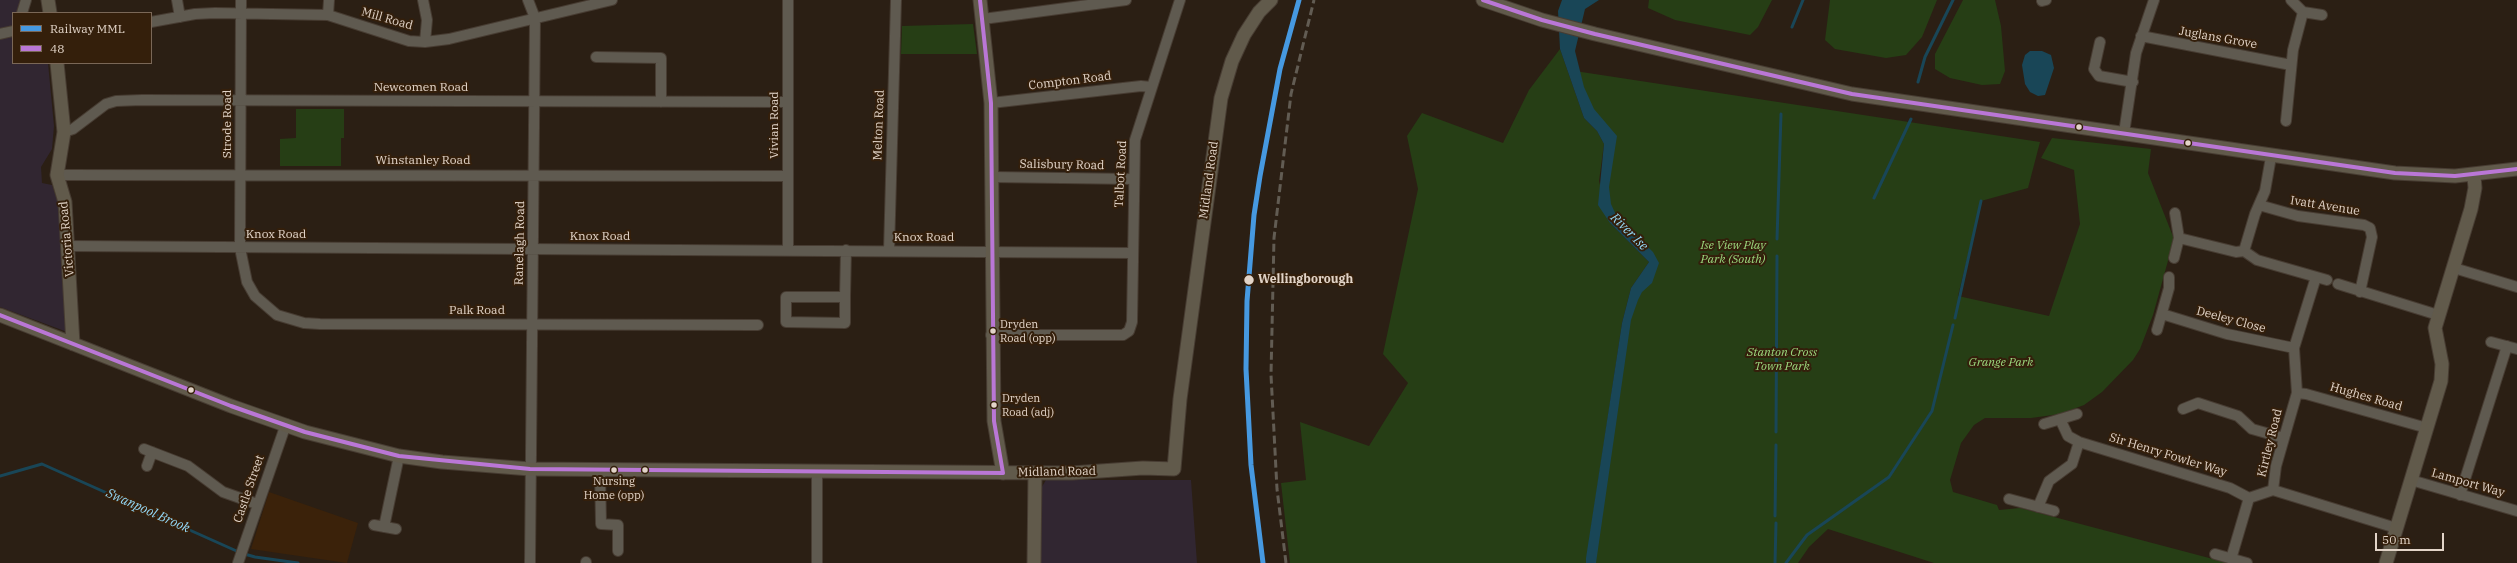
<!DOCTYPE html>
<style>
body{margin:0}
#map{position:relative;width:2517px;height:563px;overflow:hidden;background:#2b1f14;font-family:"IBM Plex Serif",serif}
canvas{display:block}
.legend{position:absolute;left:12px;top:12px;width:140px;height:52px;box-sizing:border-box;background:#341f0b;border:1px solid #7a6757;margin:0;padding:5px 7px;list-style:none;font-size:12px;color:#e2d4c8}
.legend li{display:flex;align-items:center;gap:8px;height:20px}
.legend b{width:20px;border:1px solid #7a6757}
.scale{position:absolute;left:2375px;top:533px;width:69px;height:18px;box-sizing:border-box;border:2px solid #e2d4c8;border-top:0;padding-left:5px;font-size:12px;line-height:14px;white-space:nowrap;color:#e2d4c8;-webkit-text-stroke:3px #341f0b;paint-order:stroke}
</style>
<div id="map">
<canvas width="2517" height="563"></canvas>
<ul class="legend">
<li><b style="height:5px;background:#4699e1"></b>Railway MML</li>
<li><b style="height:5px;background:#ba77d6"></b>48</li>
</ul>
<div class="scale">50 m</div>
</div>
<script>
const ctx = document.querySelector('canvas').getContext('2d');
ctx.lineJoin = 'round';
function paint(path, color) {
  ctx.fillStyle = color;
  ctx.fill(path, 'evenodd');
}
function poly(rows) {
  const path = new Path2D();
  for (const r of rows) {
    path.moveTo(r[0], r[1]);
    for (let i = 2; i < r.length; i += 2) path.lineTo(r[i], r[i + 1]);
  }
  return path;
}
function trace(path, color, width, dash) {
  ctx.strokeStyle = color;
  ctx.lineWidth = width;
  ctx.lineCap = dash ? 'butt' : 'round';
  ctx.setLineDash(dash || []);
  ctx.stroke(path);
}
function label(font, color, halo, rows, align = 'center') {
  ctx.font = font + ' "IBM Plex Serif",serif';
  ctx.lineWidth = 4;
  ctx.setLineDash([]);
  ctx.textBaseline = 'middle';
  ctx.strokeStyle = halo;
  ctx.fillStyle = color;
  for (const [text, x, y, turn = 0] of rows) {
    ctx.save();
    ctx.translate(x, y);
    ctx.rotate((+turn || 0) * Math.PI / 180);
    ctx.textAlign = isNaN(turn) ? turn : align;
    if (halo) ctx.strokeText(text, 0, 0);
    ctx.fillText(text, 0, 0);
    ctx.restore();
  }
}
const commercial = poly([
 [0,0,22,0,17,13,13,13,13,63,48,63,54,126,52,149,41,167,42,183,52,185,60,208,70,333,0,307],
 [1046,480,1191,480,1197,563,1041,563,1040,490]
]);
const built = poly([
 [269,492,358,523,347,563,251,549]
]);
const green = poly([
 [1649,0,1772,0,1758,27,1750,35,1675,20,1648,8],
 [1830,0,1937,0,1922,37,1906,55,1886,58,1835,49,1825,40],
 [1963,0,1995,0,2001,26,2005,71,2000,84,1982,85,1950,78,1935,69,1935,54],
 [973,24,977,54,901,54,902,26],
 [1560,49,1584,118,1597,131,1604,144,1599,181,1610,223,1649,262,1631,288,1622,323,1586,563,1290,563,1281,483,1306,480,1300,422,1369,446,1408,383,1383,354,1418,189,1407,136,1422,113,1503,143,1529,90],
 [1575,71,2040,142,2028,188,1981,201,1958,296,2049,316,2080,224,2074,170,2041,158,2052,138,2151,149,2148,173,2174,239,2153,315,2140,349,2133,360,2102,392,2084,405,2060,414,2031,418,1985,418,1974,425,1961,443,1950,480,1953,492,1997,505,1999,510,2020,508,2228,563,1934,563,1828,529,1809,547,1798,563,1589,563,1633,293,1655,259,1603,202,1611,140,1587,108],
 [296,109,344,109,344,138,341,138,341,166,280,166,280,139,296,138]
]);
const water = poly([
 [1562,0,1599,0,1585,9,1575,51,1584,87,1594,109,1617,136,1609,187,1611,204,1617,217,1653,252,1659,263,1652,283,1642,292,1638,300,1631,320,1596,563,1586,563,1586,558,1622,323,1631,288,1649,262,1610,223,1598,205,1604,144,1597,131,1584,118,1560,49,1558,11],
 [2030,51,2042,51,2051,55,2054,68,2045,95,2038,96,2030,92,2025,84,2022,65,2025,55]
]);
const stream = poly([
 [1792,27,1803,0],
 [1918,82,1925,57,1953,0],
 [1874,198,1911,119],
 [1777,239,1781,114],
 [1955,318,1981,201],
 [1776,432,1777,256],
 [0,476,42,464,241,553,255,557,298,563],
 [1775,516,1776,445],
 [1775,563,1776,523],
 [1786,563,1807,535,1889,477,1932,411,1953,325]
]);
const minor = poly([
 [177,0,180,17],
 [241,0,240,248,247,282,255,296,277,315,304,323,320,324,758,325],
 [423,0,427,20,425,42],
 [528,0,535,18,530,563],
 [788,0,788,250],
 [2291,0,2303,12,2322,15],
 [2042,1,2046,0],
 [22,13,26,0],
 [328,15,329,0],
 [983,19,1126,0],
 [151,22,195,14,215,13,328,15,409,41,425,42,449,39,612,0],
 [0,34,13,31],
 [2141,36,2291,65],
 [2100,42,2094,69,2099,76,2133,82],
 [596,57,661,58,661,102],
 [991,103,1141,86,1151,87],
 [2286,121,2293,50,2303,12],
 [64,132,73,129,106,104,116,101,142,100,788,102],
 [2124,133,2136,53,2154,0],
 [57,175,788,176],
 [991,177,1133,179],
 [2259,205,2298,216,2364,225,2370,228,2372,237,2360,292],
 [2179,238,2236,252,2244,251],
 [69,246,1132,253],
 [889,251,896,0],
 [2244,251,2255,214,2265,191,2271,157],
 [2244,251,2257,260,2327,280],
 [2174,258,2179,238,2175,213],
 [2454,268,2517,287],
 [2338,284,2438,315],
 [845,297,786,297,786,322,845,323,845,297,846,250],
 [2162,314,2227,334,2294,348],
 [2157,330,2169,288,2169,277],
 [991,335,1123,335,1129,331,1132,322,1135,140,1180,0],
 [2491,342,2517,349],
 [2297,393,2306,394,2427,428],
 [2183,409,2198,403,2238,416,2252,429,2284,438],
 [2060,419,2068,436,2079,442,2230,488,2249,498],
 [2044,424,2077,414],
 [144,449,188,466,223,492,257,504],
 [147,466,152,452],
 [600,470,601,524,618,525,618,551],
 [817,471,817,563],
 [2411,480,2517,511],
 [2273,490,2276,466,2297,393,2294,348,2316,277],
 [2273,490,2396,528],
 [2460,495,2507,346],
 [2249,498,2273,490],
 [2009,499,2054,511],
 [2038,507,2049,481,2072,464,2079,442],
 [374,525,396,529],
 [384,527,399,456],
 [2215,554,2247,563],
 [2231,559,2249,498],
 [238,563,286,424],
 [586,563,586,562]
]);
const major = poly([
 [48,0,50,13],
 [980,0,991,103,994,421,1003,473],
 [1483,0,1542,20,1595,34,1852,94,2395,173,2455,176,2517,169],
 [57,63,64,132,57,175,65,202,73,344],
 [0,315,231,406,305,432,399,456,442,462,530,469,1072,473,1143,468,1174,469,1180,399,1221,98,1232,61,1244,35,1259,12,1271,0],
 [1034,563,1035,473],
 [2386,563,2441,381,2442,364,2435,328,2471,209,2475,188,2474,176]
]);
const rail = poly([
 [1286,563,1277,489,1271,375,1274,238,1291,94,1314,0]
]);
const bus1 = poly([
 [980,0,991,103,994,421,1003,473],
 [1483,0,1542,20,1595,34,1852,94,2395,173,2455,176,2517,169],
 [0,315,231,406,305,432,399,456,530,469,1003,473]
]);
const rail1 = poly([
 [1263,563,1251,465,1246,369,1247,301,1254,215,1260,176,1280,69,1299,0]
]);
const markers = [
 [2079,127,3.5,"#e2d4c8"],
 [2188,143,3.5,"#e2d4c8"],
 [1249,280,5.5,"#e2d4c8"],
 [993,331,3.5,"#e2d4c8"],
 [191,390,3.5,"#e2d4c8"],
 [994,405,3.5,"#e2d4c8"],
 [614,470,3.5,"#e2d4c8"],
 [645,470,3.5,"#e2d4c8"]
];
const busNames = [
 ["Dryden",1000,325],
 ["Road (opp)",1000,339],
 ["Dryden",1002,399],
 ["Road (adj)",1002,413],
 ["Nursing",614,482,"center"],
 ["Home (opp)",614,496,"center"]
];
const streetNames = [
 ["Mill Road",387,19,16],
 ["Juglans Grove",2218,38,10],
 ["Compton Road",1070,81,-7],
 ["Newcomen Road",421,88],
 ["Strode Road",228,124,-90],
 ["Vivian Road",775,125,-90],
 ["Melton Road",879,125,-88],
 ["Winstanley Road",423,161],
 ["Salisbury Road",1062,165,1],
 ["Talbot Road",1121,174,-87],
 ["Midland Road",1209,180,-82],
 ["Ivatt Avenue",2325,206,9],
 ["Knox Road",276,235],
 ["Knox Road",600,237],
 ["Knox Road",924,238],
 ["Victoria Road",67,239,-95],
 ["Ranelagh Road",520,243,-89],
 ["Palk Road",477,311],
 ["Deeley Close",2231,320,15],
 ["Hughes Road",2366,397,16],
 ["Kirtley Road",2270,443,-76],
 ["Sir Henry Fowler Way",2168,455,17],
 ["Midland Road",1057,472,-1],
 ["Lamport Way",2468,483,16],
 ["Castle Street",249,489,-71]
];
const parkNames = [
 ["Ise View Play",1733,246],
 ["Park (South)",1733,260],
 ["Stanton Cross",1782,353],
 ["Town Park",1782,367],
 ["Grange Park",2001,363]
];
const stopNames = [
 ["Wellingborough",1258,280]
];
const waterNames = [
 ["River Ise",1629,232,45],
 ["Swanpool Brook",148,511,24]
];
paint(commercial, '#312631');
paint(built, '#3b220a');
paint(green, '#263e15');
paint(water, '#194657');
trace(stream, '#194657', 3);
trace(minor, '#473c32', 12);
trace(major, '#473c32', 15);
trace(minor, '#5f5a50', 10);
trace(major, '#615a4b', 13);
trace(rail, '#625c53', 3, [8, 4]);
trace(bus1, '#ba77d6', 4);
trace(rail1, '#4699e1', 5);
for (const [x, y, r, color] of markers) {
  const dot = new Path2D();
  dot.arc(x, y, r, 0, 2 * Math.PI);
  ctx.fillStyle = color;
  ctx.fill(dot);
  trace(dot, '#341f0b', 1.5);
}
label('11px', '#e2d4c8', '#341f0b', busNames, 'left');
label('12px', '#e2d4c8', '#341f0b', streetNames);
label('italic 12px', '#9bd87e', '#341f0b', parkNames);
label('bold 12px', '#e2d4c8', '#341f0b', stopNames, 'left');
label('italic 13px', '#92d6f5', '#341f0b', waterNames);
</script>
